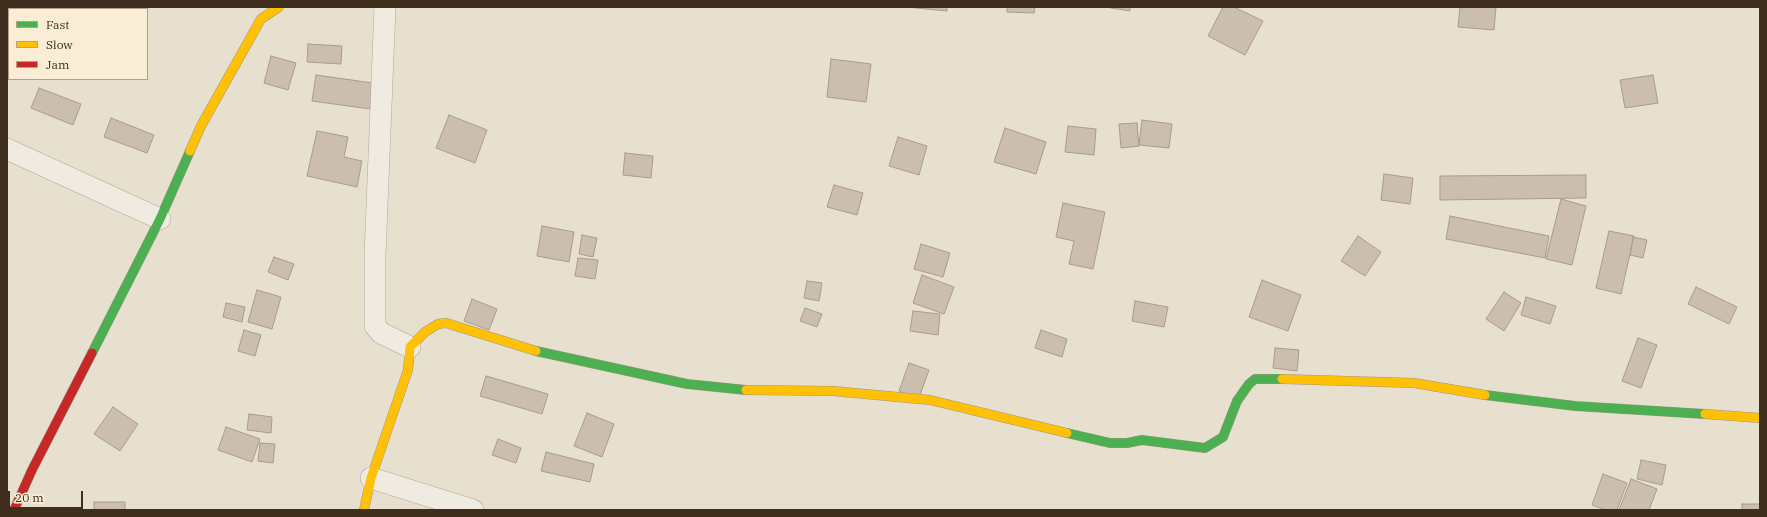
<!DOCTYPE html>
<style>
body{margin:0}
#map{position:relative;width:1767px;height:517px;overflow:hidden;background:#e8e0ce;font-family:"IBM Plex Serif",serif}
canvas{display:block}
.frame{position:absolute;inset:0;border:8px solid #3f2d1d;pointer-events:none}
.legend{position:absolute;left:8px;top:8px;width:140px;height:72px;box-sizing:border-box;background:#f9eed5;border:1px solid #afa18b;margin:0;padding:5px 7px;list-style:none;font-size:12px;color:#3f2d1d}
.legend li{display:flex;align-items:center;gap:8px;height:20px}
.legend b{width:20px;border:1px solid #afa18b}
.scale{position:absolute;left:8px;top:491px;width:75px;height:18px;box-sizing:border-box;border:2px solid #3f2d1d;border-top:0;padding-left:5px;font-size:12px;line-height:14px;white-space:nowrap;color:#3f2d1d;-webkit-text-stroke:3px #f9eed5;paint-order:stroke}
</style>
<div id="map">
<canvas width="1767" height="517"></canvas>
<div class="frame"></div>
<ul class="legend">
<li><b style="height:5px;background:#4caf50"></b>Fast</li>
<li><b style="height:5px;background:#ffc107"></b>Slow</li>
<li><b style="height:5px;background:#c62828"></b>Jam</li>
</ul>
<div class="scale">20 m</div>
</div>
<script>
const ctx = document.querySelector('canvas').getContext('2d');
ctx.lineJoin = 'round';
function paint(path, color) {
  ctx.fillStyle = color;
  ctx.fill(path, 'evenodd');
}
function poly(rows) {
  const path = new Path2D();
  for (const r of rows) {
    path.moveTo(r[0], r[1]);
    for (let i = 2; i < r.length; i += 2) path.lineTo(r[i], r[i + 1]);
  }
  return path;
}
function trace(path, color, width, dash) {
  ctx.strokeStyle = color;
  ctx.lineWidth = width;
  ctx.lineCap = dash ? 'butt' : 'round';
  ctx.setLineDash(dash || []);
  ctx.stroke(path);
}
const building = poly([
 [906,7,947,7,947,11,906,7],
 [1007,7,1035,7,1034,13,1007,12,1007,7],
 [1105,7,1130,7,1130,11,1105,7],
 [1223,7,1234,7,1263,21,1245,55,1208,36,1223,7],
 [1460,7,1496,7,1494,30,1458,27,1460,7],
 [308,44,342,46,341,64,307,62,308,44],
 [271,56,296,63,288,90,264,83,271,56],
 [831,59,871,64,866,102,827,97,831,59],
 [316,75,373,83,370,109,312,101,316,75],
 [1653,75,1658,103,1625,108,1620,80,1653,75],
 [39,88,81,104,73,125,31,108,39,88],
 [449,115,487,130,475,163,436,148,449,115],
 [111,118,154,135,147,153,104,137,111,118],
 [1142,120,1172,124,1169,148,1139,145,1142,120],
 [1137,123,1139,146,1121,148,1119,124,1137,123],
 [1068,126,1096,129,1094,155,1065,152,1068,126],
 [1005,128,1046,142,1036,174,994,162,1005,128],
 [317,131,348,137,344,157,362,161,357,187,307,176,317,131],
 [898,137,927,146,919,175,889,166,898,137],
 [625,153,653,156,651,178,623,175,625,153],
 [1384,174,1413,178,1410,204,1381,200,1384,174],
 [1586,175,1586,198,1440,200,1440,176,1586,175],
 [834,185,863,193,857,215,827,207,834,185],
 [1561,199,1586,206,1572,265,1546,259,1561,199],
 [1063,203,1105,212,1093,269,1069,264,1074,241,1056,237,1063,203],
 [1450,216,1549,236,1545,258,1446,239,1450,216],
 [542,226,574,232,569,262,537,256,542,226],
 [1609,231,1634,236,1621,294,1596,288,1609,231],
 [582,235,597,238,593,257,579,254,582,235],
 [1358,236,1381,252,1365,276,1341,261,1358,236],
 [1633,237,1647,240,1643,258,1630,255,1633,237],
 [921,244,950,253,943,277,914,269,921,244],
 [274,257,294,264,288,280,268,272,274,257],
 [578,258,598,260,595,279,575,276,578,258],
 [922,275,954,287,944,314,913,303,922,275],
 [1262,280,1301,295,1288,331,1249,317,1262,280],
 [807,281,822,283,819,301,804,298,807,281],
 [1696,287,1737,307,1729,324,1688,304,1696,287],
 [257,290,281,297,272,329,248,322,257,290],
 [1504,292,1521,303,1504,331,1486,319,1504,292],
 [1526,297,1556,306,1550,324,1521,315,1526,297],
 [472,299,497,309,489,330,464,321,472,299],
 [1135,301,1168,307,1164,327,1132,321,1135,301],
 [226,303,245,307,242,322,223,317,226,303],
 [805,308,822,314,817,327,800,321,805,308],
 [913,311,940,314,938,335,910,331,913,311],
 [244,330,261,335,255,356,238,351,244,330],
 [1041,330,1067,339,1062,357,1035,348,1041,330],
 [1638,338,1657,345,1641,388,1622,381,1638,338],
 [1275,348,1299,350,1297,371,1273,368,1275,348],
 [909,363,929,370,919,398,899,391,909,363],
 [486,376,548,394,542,414,480,396,486,376],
 [113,407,138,424,120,451,94,434,113,407],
 [587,413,614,424,602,457,574,446,587,413],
 [249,414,272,417,271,433,247,430,249,414],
 [226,427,260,439,252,462,218,450,226,427],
 [498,439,521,448,516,463,492,455,498,439],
 [260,443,275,444,273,463,258,461,260,443],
 [546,452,594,464,590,482,541,471,546,452],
 [1641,460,1666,465,1662,485,1637,479,1641,460],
 [1603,474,1627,483,1617,510,1606,510,1592,505,1603,474],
 [1631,479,1657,489,1649,510,1619,510,1631,479],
 [94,502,125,502,125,510,94,510,94,502],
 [1742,504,1760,504,1760,510,1742,510,1742,504]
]);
const street = poly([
 [385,7,375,255,375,326,381,333,410,347],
 [7,149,160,219],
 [371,478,473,510]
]);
const fast = poly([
 [536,351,687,384,746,390],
 [92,353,160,219,190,151],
 [1485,395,1575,406,1705,414],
 [1067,433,1110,443,1127,443,1142,440,1205,448,1223,437,1237,401,1249,384,1255,379,1282,379]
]);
const slow = poly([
 [190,151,201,126,261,19,279,7],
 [1282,379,1414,383,1485,395],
 [746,390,833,391,930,400,1067,433],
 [1705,414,1760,418],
 [364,510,371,478,408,370,410,347,425,332,438,324,446,323,536,351]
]);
const jam = poly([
 [14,510,32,470,92,353]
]);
paint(building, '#ccbeaf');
trace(building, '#a99b8d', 1);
trace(street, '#aea598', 22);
trace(fast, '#9e9587', 10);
trace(slow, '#9e9587', 10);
trace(jam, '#9e9587', 10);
trace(street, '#f0ebe1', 21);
trace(fast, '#4caf50', 9);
trace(slow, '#ffc107', 9);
trace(jam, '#c62828', 9);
</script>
